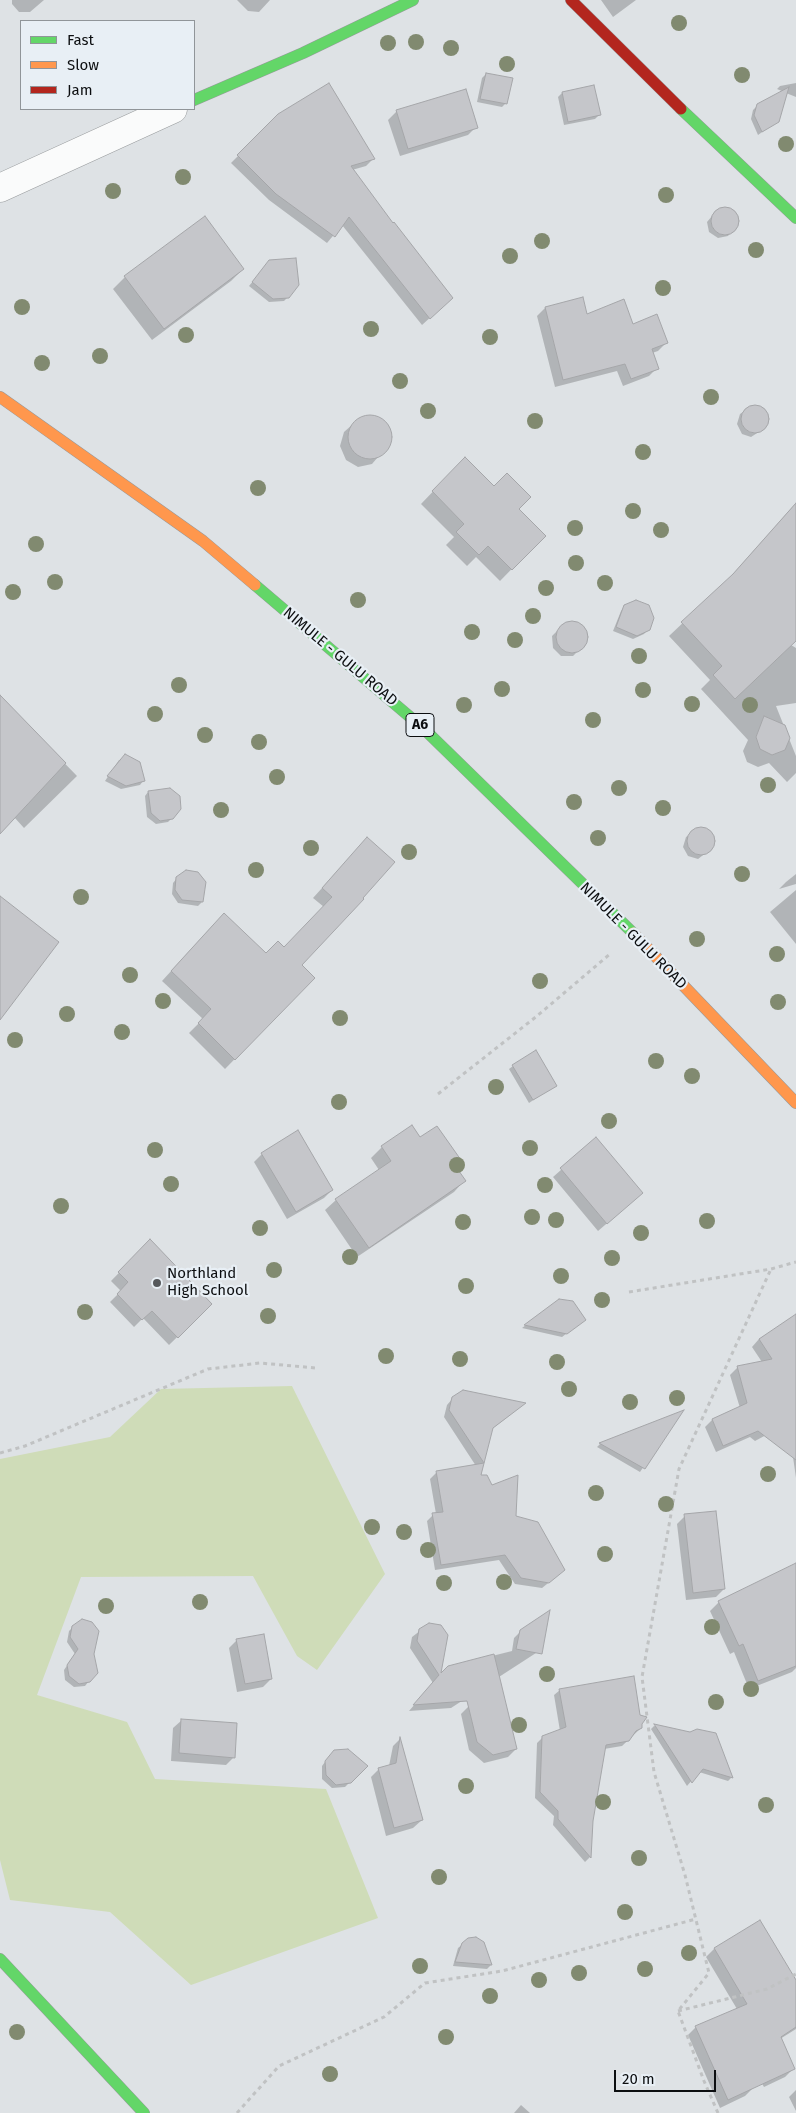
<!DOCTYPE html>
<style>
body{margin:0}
#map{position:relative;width:796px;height:2113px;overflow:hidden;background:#dee2e5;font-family:"Fira Sans",sans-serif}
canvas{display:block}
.legend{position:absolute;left:20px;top:20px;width:175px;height:90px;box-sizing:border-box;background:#e8eff5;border:1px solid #909599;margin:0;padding:6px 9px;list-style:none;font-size:15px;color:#0c0e10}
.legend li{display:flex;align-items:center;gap:10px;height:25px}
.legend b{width:25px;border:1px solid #909599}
.scale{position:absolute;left:614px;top:2070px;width:102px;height:22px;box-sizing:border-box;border:2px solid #0c0e10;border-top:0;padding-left:6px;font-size:15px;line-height:18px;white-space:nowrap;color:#0c0e10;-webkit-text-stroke:4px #e8eff5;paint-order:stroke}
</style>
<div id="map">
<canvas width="796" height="2113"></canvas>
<ul class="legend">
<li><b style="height:6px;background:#63d668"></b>Fast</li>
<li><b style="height:6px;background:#ff974d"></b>Slow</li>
<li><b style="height:6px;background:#b3261e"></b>Jam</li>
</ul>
<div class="scale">20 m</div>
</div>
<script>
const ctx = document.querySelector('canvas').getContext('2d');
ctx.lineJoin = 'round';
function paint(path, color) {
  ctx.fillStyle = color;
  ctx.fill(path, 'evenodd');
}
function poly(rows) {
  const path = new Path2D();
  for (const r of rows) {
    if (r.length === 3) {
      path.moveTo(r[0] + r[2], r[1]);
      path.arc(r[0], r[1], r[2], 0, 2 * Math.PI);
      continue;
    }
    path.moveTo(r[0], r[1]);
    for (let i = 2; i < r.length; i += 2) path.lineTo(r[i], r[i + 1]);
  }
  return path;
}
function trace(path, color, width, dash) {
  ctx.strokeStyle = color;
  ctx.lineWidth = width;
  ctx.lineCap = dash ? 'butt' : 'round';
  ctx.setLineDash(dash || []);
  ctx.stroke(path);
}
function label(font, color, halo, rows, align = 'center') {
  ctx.font = font + ' "Fira Sans",sans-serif';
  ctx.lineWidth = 4.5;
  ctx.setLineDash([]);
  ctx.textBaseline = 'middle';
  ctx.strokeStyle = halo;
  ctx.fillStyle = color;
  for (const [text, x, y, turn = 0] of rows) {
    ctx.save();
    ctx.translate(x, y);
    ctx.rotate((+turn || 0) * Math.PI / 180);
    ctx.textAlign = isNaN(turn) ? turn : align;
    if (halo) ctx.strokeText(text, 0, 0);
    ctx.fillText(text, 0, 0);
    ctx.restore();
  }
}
const green = poly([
 [292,1386,385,1574,317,1670,297,1656,253,1576,81,1577,37,1695,127,1722,155,1779,326,1789,378,1918,191,1985,110,1912,10,1900,0,1860,0,1459,110,1437,161,1389]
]);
const shadow = poly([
 [12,0,44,0,30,12,19,12,12,4],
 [237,0,270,0,259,12,248,11],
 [601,0,636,0,613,17],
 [486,74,506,103,502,107,477,102,482,78],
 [796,83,796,97,786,93,778,121,758,135,751,119,753,110,758,105,784,92,777,89,780,86],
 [562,93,599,115,595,119,564,125,558,97],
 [397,111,476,127,468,135,400,156,388,120],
 [279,115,373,159,366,166,352,170,444,305,422,325,342,225,327,243,269,200,231,163],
 [728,207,736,214,738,223,728,236,718,238,709,232,707,222,717,210],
 [204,218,243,269,231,281,152,340,113,289,125,277],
 [268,263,288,297,284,301,269,302,249,286],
 [582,299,586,316,633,325,666,343,658,351,652,353,657,368,649,376,623,386,617,371,555,387,537,316,545,308],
 [754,405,764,408,769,418,765,428,751,437,742,434,737,424,740,414],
 [365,416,380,418,389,429,390,443,372,464,358,467,346,460,340,446,344,432,353,424],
 [465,458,544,536,500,581,476,557,467,566,446,545,454,537,421,504],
 [796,503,796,639,791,645,796,648,796,703,776,706,796,756,796,773,787,782,769,763,758,767,747,762,743,751,748,740,701,689,710,680,669,636,725,583],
 [625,606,648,629,644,634,633,639,613,631,621,611],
 [566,622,577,622,586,631,586,643,573,656,561,656,553,648,552,636],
 [4,701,77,776,24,828,14,817,0,832,0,704],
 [129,758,143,781,140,785,121,789,105,781,119,760],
 [148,792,172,818,168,822,156,824,147,817,145,796],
 [699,828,709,831,713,840,711,849,698,859,688,856,683,847,686,837],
 [358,848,300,965,314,978,225,1069,189,1033,203,1019,162,981,214,924,266,954,284,948,324,907,313,898],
 [796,874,796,884,779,889,786,882],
 [177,878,202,902,198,906,178,903,172,894,173,883],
 [796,890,796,944,770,912],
 [513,1066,556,1085,529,1103,509,1069],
 [420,1139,459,1160,454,1166,464,1181,454,1192,357,1257,325,1210,336,1200,379,1170,371,1158,382,1147],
 [596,1139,633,1201,598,1231,553,1177],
 [262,1154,332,1190,324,1198,287,1219,254,1162],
 [150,1241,211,1304,169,1345,143,1318,134,1327,110,1302,121,1291,111,1281],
 [560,1300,584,1320,562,1337,522,1328],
 [796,1316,796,1419,755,1441,750,1437,716,1452,705,1427,712,1420,740,1408,730,1375,738,1367,762,1362,752,1347,759,1339],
 [453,1398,524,1404,492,1429,480,1476,514,1517,557,1576,542,1588,515,1584,499,1560,435,1570,427,1521,433,1515,436,1514,430,1479,436,1473,476,1466,444,1417,447,1405],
 [681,1412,640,1472,597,1447,600,1444],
 [796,1435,796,1478,790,1436],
 [685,1516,724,1589,716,1597,686,1600,677,1524],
 [796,1565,796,1668,792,1672,749,1689,734,1652,730,1654,710,1611,719,1602],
 [429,1624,439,1676,448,1667,512,1651,514,1638,521,1631,536,1653,451,1708,409,1711,433,1683,410,1648,412,1637],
 [73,1627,93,1654,89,1681,85,1686,74,1687,65,1680,64,1670,75,1654,67,1642,69,1631],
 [237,1640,271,1679,263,1687,237,1692,229,1648],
 [560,1690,639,1716,641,1728,622,1746,604,1749,591,1821,590,1857,585,1862,553,1825,554,1816,535,1798,537,1743,543,1737,560,1731,554,1695],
 [469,1706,516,1749,508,1757,484,1763,469,1750,461,1714],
 [182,1720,234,1757,226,1765,171,1761,173,1728],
 [654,1726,690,1733,715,1734,731,1778,728,1781,699,1772,687,1786,651,1729],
 [400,1739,422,1820,413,1828,386,1836,371,1777,379,1769,389,1766,393,1746],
 [330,1755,366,1766,345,1787,332,1788,322,1779,322,1766],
 [760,1922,796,1983,796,2029,780,2039,794,2068,785,2077,764,2087,744,2052,754,2087,745,2096,720,2108,688,2035,696,2027,737,2009,706,1957,714,1949],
 [483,1943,491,1965,487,1969,453,1966,458,1948,463,1944],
 [796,2090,796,2111,789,2097],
 [521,2105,530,2113,514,2113]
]);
const building = poly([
 [486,73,513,78,507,104,480,99,486,73],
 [329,83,375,159,351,166,393,223,394,222,453,298,430,319,349,217,335,237,276,194,237,155,278,114,329,83],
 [594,85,601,115,568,122,562,92,594,85],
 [789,87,779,122,762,132,754,115,757,104,789,87],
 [466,89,478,128,408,149,396,110,466,89],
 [725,221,14],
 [205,216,244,269,164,329,124,276,205,216],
 [296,258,299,285,289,298,273,299,252,282,269,260,296,258],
 [583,297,587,314,624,299,633,324,657,314,668,343,652,349,659,369,631,379,625,364,563,380,545,307,583,297],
 [755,419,14],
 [370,437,22],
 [465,457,494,486,507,473,531,497,519,509,546,536,512,570,488,546,479,555,456,532,464,524,432,491,465,457],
 [796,503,796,641,735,699,713,675,722,666,681,622,733,574,796,503],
 [636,600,649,605,654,618,650,630,637,636,616,627,624,605,636,600],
 [572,637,16],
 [0,695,66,763,0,834,0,695],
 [764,716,785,725,790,738,785,750,772,755,760,749,756,737,764,716],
 [125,754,140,762,145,781,126,786,107,776,125,754],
 [170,788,180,796,181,809,173,819,160,821,151,813,148,791,170,788],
 [701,841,14],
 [367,837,395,862,363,898,364,899,302,965,315,978,235,1060,198,1023,211,1009,171,971,224,913,266,953,278,941,284,947,332,897,322,888,367,837],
 [186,870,198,872,206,882,203,902,182,900,175,890,176,877,186,870],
 [0,896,59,942,0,1020,0,896],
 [536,1050,557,1086,533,1100,512,1065,536,1050],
 [412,1125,420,1137,437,1126,461,1160,454,1164,466,1181,369,1248,335,1199,391,1161,381,1146,412,1125],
 [298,1130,333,1190,296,1212,261,1153,298,1130],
 [596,1137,643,1193,607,1224,560,1168,596,1137],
 [150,1239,212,1304,178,1338,152,1311,142,1320,117,1294,128,1282,118,1272,150,1239],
 [559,1299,573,1301,586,1320,567,1334,524,1325,559,1299],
 [796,1314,796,1460,758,1431,723,1446,712,1419,747,1403,737,1366,772,1359,759,1339,796,1314],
 [463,1390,526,1403,493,1428,481,1475,487,1475,492,1485,518,1475,516,1516,538,1522,565,1570,549,1583,521,1578,505,1555,441,1565,432,1513,443,1512,436,1471,484,1463,449,1410,452,1397,463,1390],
 [684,1410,645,1469,599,1443,684,1410],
 [716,1511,725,1589,693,1593,684,1514,716,1511],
 [796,1563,796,1666,758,1681,743,1644,739,1646,718,1601,796,1563],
 [550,1610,542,1654,516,1649,520,1630,550,1610],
 [82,1619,92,1622,99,1631,94,1654,98,1673,90,1682,79,1684,69,1676,67,1665,78,1649,70,1637,72,1626,82,1619],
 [429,1623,441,1625,448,1635,441,1673,448,1666,494,1654,517,1749,493,1755,477,1742,467,1701,413,1705,439,1675,417,1641,419,1629,429,1623],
 [264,1634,272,1679,245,1684,236,1639,264,1634],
 [634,1676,640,1715,647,1717,642,1724,642,1728,636,1731,629,1741,606,1745,593,1821,591,1858,558,1819,558,1811,540,1792,542,1736,566,1727,559,1689,634,1676],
 [181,1719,237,1723,235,1758,179,1753,181,1719],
 [654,1724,690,1732,697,1729,716,1733,733,1778,703,1769,692,1783,654,1724],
 [400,1737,423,1820,394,1828,378,1768,396,1763,400,1737],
 [348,1749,368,1766,351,1783,336,1785,326,1775,325,1761,334,1750,348,1749],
 [760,1920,796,1980,796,2027,781,2037,795,2069,728,2100,695,2026,747,2004,714,1948,760,1920],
 [476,1937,484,1942,492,1965,455,1962,462,1943,468,1938,476,1937]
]);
const path = poly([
 [438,1094,537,1016,610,954],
 [629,1292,771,1269,796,1262],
 [0,1453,25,1446,208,1369,260,1363,316,1368],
 [678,2011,767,1989,796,1974],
 [237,2113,279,2066,384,2017,425,1983,502,1971,696,1919],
 [718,2113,704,2081,678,2011,709,1973,685,1875,654,1772,642,1677,679,1469,771,1269]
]);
const street = poly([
 [0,188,173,109]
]);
const fast = poly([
 [194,100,303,53,413,0],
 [681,109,796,218],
 [255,585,423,728,633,933],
 [0,1959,144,2113]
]);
const slow = poly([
 [0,397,203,541,255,585],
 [633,933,796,1103]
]);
const jam = poly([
 [571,0,681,109]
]);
const trees = [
 [679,23],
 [416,42],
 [388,43],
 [451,48],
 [507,64],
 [742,75],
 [786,144],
 [183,177],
 [113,191],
 [666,195],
 [542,241],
 [756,250],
 [510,256],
 [663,288],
 [22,307],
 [371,329],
 [186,335],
 [490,337],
 [100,356],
 [42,363],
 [400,381],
 [711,397],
 [428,411],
 [535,421],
 [643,452],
 [258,488],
 [633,511],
 [575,528],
 [661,530],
 [36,544],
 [576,563],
 [55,582],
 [605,583],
 [546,588],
 [13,592],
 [358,600],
 [533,616],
 [472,632],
 [515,640],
 [639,656],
 [179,685],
 [502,689],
 [643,690],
 [692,704],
 [464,705],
 [750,705],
 [155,714],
 [593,720],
 [205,735],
 [259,742],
 [277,777],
 [768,785],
 [619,788],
 [574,802],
 [663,808],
 [221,810],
 [598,838],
 [311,848],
 [409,852],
 [256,870],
 [742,874],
 [81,897],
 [697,939],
 [777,954],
 [130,975],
 [540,981],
 [163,1001],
 [778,1002],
 [67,1014],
 [340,1018],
 [122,1032],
 [15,1040],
 [656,1061],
 [692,1076],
 [496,1087],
 [339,1102],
 [609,1121],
 [530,1148],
 [155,1150],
 [457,1165],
 [171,1184],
 [545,1185],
 [61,1206],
 [532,1217],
 [556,1220],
 [707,1221],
 [463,1222],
 [260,1228],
 [641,1233],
 [350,1257],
 [612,1258],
 [274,1270],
 [561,1276],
 [466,1286],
 [602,1300],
 [85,1312],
 [268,1316],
 [386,1356],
 [460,1359],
 [557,1362],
 [569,1389],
 [677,1398],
 [630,1402],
 [768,1474],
 [596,1493],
 [666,1504],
 [372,1527],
 [404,1532],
 [428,1550],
 [605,1554],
 [504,1582],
 [444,1583],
 [200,1602],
 [106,1606],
 [712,1627],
 [547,1674],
 [751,1689],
 [716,1702],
 [519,1725],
 [466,1786],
 [603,1802],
 [766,1805],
 [639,1858],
 [439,1877],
 [625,1912],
 [689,1953],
 [420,1966],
 [645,1969],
 [579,1973],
 [539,1980],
 [490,1996],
 [17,2032],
 [446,2037],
 [330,2074]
];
const markers = [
 [157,1283,5,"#56585b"]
];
const shields = [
 [420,725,28]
];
const shieldNames = [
 ["A6",420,725]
];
const streetNames = [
 ["NIMULE - GULU ROAD",340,657,40],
 ["NIMULE - GULU ROAD",633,936,45]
];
const poiNames = [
 ["Northland",167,1274],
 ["High School",167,1291]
];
paint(green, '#cfdcb8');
paint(shadow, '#0003');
paint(building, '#c5c6ca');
trace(building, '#a5a6a9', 1);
trace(street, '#979a9c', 29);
trace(fast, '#979a9c', 12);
trace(slow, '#979a9c', 12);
trace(jam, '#979a9c', 12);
trace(path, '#c0c2c3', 3, [4, 4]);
trace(street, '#fafbfb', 28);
trace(fast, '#63d668', 11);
trace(slow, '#ff974d', 11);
trace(jam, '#b3261e', 11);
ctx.fillStyle = '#818a70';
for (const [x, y] of trees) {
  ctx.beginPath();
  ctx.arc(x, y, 8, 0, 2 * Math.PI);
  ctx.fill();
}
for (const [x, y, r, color] of markers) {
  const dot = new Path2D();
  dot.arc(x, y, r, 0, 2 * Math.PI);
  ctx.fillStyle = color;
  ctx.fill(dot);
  trace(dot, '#e8eff5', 2);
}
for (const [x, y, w] of shields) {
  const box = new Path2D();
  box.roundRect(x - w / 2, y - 11.5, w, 23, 4);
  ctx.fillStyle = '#e8eff5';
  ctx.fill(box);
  trace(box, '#0c0e10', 1);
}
label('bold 14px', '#0c0e10', null, shieldNames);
label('15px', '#0c0e10', '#e8eff5', streetNames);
label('15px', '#0c0e10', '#e8eff5', poiNames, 'left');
</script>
